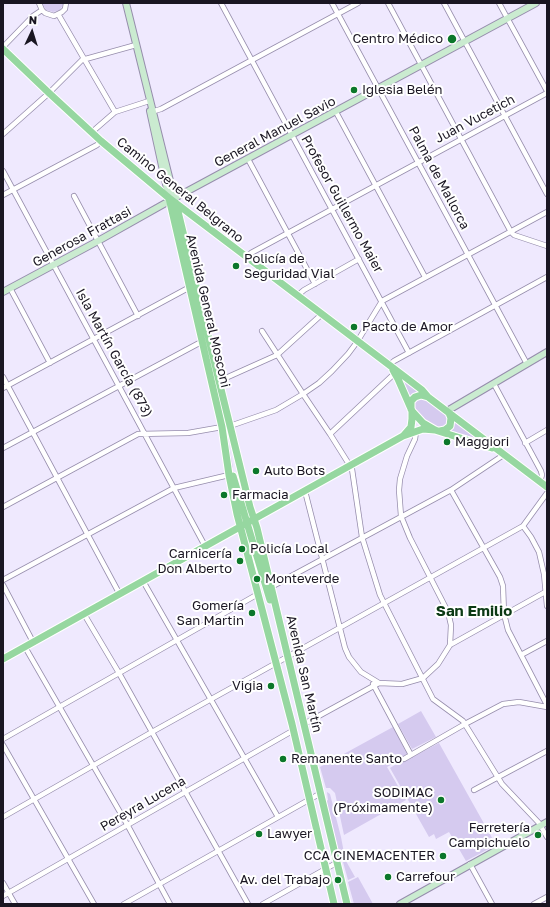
<!DOCTYPE html>
<meta charset="utf-8">
<style>
body{margin:0}
#map{position:relative;width:550px;height:907px;overflow:hidden;background:#efe9fe;font-family:"Golos Text",sans-serif}
canvas{display:block}
.frame{position:absolute;inset:0;border:4px solid #1a1622;pointer-events:none}
.north{position:absolute;left:12px;top:12px;width:40px;height:40px;-webkit-text-stroke:3px #fff;paint-order:stroke;rotate:4deg;font-size:11px;font-weight:700;line-height:16px;text-align:center;color:#1a1622}
.north::after{content:'';display:block;margin:auto;width:14px;height:18px;background:#1a1622;clip-path:polygon(50% 0,100% 100%,50% 72%,0 100%)}
</style>
<div id="map">
<canvas width="550" height="907"></canvas>
<div class="frame"></div>
<div class="north">N</div>
</div>
<script>
const ctx = document.querySelector('canvas').getContext('2d');
ctx.lineJoin = 'round';
function paint(path, color) {
  ctx.fillStyle = color;
  ctx.fill(path, 'evenodd');
}
function poly(rows) {
  const path = new Path2D();
  for (const r of rows) {
    path.moveTo(r[0], r[1]);
    for (let i = 2; i < r.length; i += 2) path.lineTo(r[i], r[i + 1]);
  }
  return path;
}
function trace(path, color, width, dash) {
  ctx.strokeStyle = color;
  ctx.lineWidth = width;
  ctx.lineCap = dash ? 'butt' : 'round';
  ctx.setLineDash(dash || []);
  ctx.stroke(path);
}
function label(font, color, halo, rows, align = 'center') {
  ctx.font = font + ' "Golos Text",sans-serif';
  ctx.lineWidth = 4;
  ctx.setLineDash([]);
  ctx.textBaseline = 'middle';
  ctx.strokeStyle = halo;
  ctx.fillStyle = color;
  for (const [text, x, y, turn = 0] of rows) {
    ctx.save();
    ctx.translate(x, y);
    ctx.rotate((+turn || 0) * Math.PI / 180);
    ctx.textAlign = isNaN(turn) ? turn : align;
    if (halo) ctx.strokeText(text, 0, 0);
    ctx.fillText(text, 0, 0);
    ctx.restore();
  }
}
const green = poly([
 [42,3,64,3,60,10,53,12,46,10],
 [172,205,226,426,233,468,232,467,225,428],
 [402,378,421,392,411,399,401,380],
 [425,398,448,414,449,422,443,429,434,428,414,412,412,404,415,400],
 [453,419,480,439,478,441,445,432],
 [421,711,436,737,412,749,398,724],
 [393,727,407,754,403,757,403,758,387,767,406,800,344,835,335,793,330,788,326,788,320,767],
 [439,743,496,845,466,861,449,832,436,839,434,834,429,837,390,768,403,760,405,761],
 [327,792,330,794,341,837,344,853,342,857,340,857,338,853,325,802,328,800],
 [346,861,355,877,348,880,343,862],
 [358,877,373,904,354,904,348,882]
]);
const minor = poly([
 [39,3,42,10,45,13,54,16,62,12,65,9,66,3],
 [221,3,409,353],
 [332,3,527,364],
 [388,3,511,232,514,235,547,246],
 [444,3,547,194],
 [499,3,547,91],
 [58,14,115,112],
 [3,47,33,16,42,10],
 [151,112,161,109,358,3],
 [336,112,425,277],
 [92,132,115,112,149,101],
 [3,134,49,93,82,60,136,45],
 [248,159,315,284],
 [3,171,205,546],
 [3,195,97,145,101,141],
 [74,196,138,316],
 [246,258,251,253,547,93],
 [10,288,50,363],
 [297,296,304,290,359,259],
 [262,331,303,394,330,434,352,469,362,537,380,595,433,699,463,721,502,784,539,823,547,837],
 [389,365,394,361,547,277],
 [3,377,119,593],
 [219,381,277,355,321,315],
 [494,384,541,471,542,475,540,482],
 [3,388,190,287],
 [230,426,276,410,303,394,319,383,332,371,348,354,357,342,382,301,547,212],
 [416,432,415,439,407,456,400,479,399,490,401,516,410,538,448,612,451,625,450,645],
 [330,434,395,373],
 [525,443,547,430],
 [3,448,203,341],
 [451,490,500,577,503,586,504,614,508,630,547,705],
 [305,491,345,648,349,657,361,672,379,683],
 [3,507,138,434,188,433,222,427],
 [523,526,531,537,539,552,544,574,547,606],
 [3,580,174,488,229,475],
 [143,581,278,817],
 [3,585,33,642],
 [271,587,451,490,505,454],
 [84,614,119,673,248,904],
 [25,647,128,826,170,904],
 [521,655,547,641],
 [373,684,411,755],
 [304,724,379,683,402,684,423,678,438,664,450,645,547,591],
 [3,739,258,594],
 [3,745,94,904],
 [404,759,465,724,503,704,519,702,547,707],
 [474,790,547,751],
 [3,817,152,732,523,526,547,493],
 [470,864,492,904],
 [3,883,15,904],
 [3,896,294,730],
 [124,904,321,793],
 [263,904,338,862],
 [534,904,547,897]
]);
const secondary = poly([
 [126,3,175,201],
 [150,111,169,198],
 [3,292,98,241,171,200,536,3],
 [447,411,547,352],
 [400,904,547,822]
]);
const primary = poly([
 [3,49,49,93,101,141,169,198,405,377,422,390,428,397,547,487],
 [169,198,222,427,229,475,237,514,292,724,334,904],
 [176,203,219,381,250,507,257,528,347,904],
 [393,370,398,379,412,411,423,423,435,430,492,448],
 [411,409,411,401,415,397,421,395,428,397],
 [440,431,445,430,450,426,451,418,449,413],
 [404,435,411,427,412,419,412,412],
 [233,476,270,600],
 [3,659,403,436,423,429,435,430]
]);
const markers = [
 [452,39,5,"#0b772a"],
 [354,90,4,"#0b772a"],
 [236,266,4,"#0b772a"],
 [354,327,4,"#0b772a"],
 [447,442,4,"#0b772a"],
 [256,471,4,"#0b772a"],
 [224,495,4,"#0b772a"],
 [242,549,4,"#0b772a"],
 [240,561,4,"#0b772a"],
 [257,579,4,"#0b772a"],
 [252,613,4,"#0b772a"],
 [271,686,4,"#0b772a"],
 [283,759,4,"#0b772a"],
 [441,800,4,"#0b772a"],
 [259,834,4,"#0b772a"],
 [538,835,4,"#0b772a"],
 [443,856,4,"#0b772a"],
 [388,877,4,"#0b772a"],
 [338,880,4,"#0b772a"]
];
const poiNames = [
 ["Centro Médico",443,39,"right"],
 ["Iglesia Belén",362,90],
 ["Policía de",244,259],
 ["Seguridad Vial",244,274],
 ["Pacto de Amor",362,327],
 ["Maggiori",455,442],
 ["Auto Bots",264,471],
 ["Farmacia",232,495],
 ["Policía Local",250,549],
 ["Carnicería",232,554,"right"],
 ["Don Alberto",232,569,"right"],
 ["Monteverde",265,579],
 ["Gomería",244,606,"right"],
 ["San Martin",244,621,"right"],
 ["Vigia",263,686,"right"],
 ["Remanente Santo",291,759],
 ["SODIMAC",433,793,"right"],
 ["(Próximamente)",433,808,"right"],
 ["Ferretería",530,828,"right"],
 ["Campichuelo",530,843,"right"],
 ["Lawyer",267,834],
 ["CCA CINEMACENTER",435,856,"right"],
 ["Carrefour",396,877],
 ["Av. del Trabajo",330,880,"right"]
];
const streetNames = [
 ["Juan Vucetich",475,119,-28],
 ["General Manuel Savio",275,132,-28],
 ["Palma de Mallorca",439,178,62],
 ["Camino General Belgrano",180,190,39],
 ["Profesor Guillermo Maier",342,204,61],
 ["Generosa Frattasi",82,237,-29],
 ["Avenida General Mosconi",208,311,77],
 ["Isla Martín García (873)",114,353,61],
 ["Avenida San Martín",304,674,77],
 ["Pereyra Lucena",143,804,-30]
];
const quarterNames = [
 ["San Emilio",474,611]
];
paint(green, '#d5caef');
trace(minor, '#968dac', 6);
trace(secondary, '#968dac', 8);
trace(primary, '#fff', 9);
trace(minor, '#fff', 4.5);
trace(secondary, '#caebd0', 6);
trace(primary, '#96d7a0', 7);
for (const [x, y, r, color] of markers) {
  const dot = new Path2D();
  dot.arc(x, y, r, 0, 2 * Math.PI);
  ctx.fillStyle = color;
  ctx.fill(dot);
  trace(dot, '#fff', 1.5);
}
label('13px', '#1a1622', '#fff', poiNames, 'left');
label('13px', '#1a1622', '#fff', streetNames);
label('bold 15px', '#0c3a15', '#fff', quarterNames);
</script>
